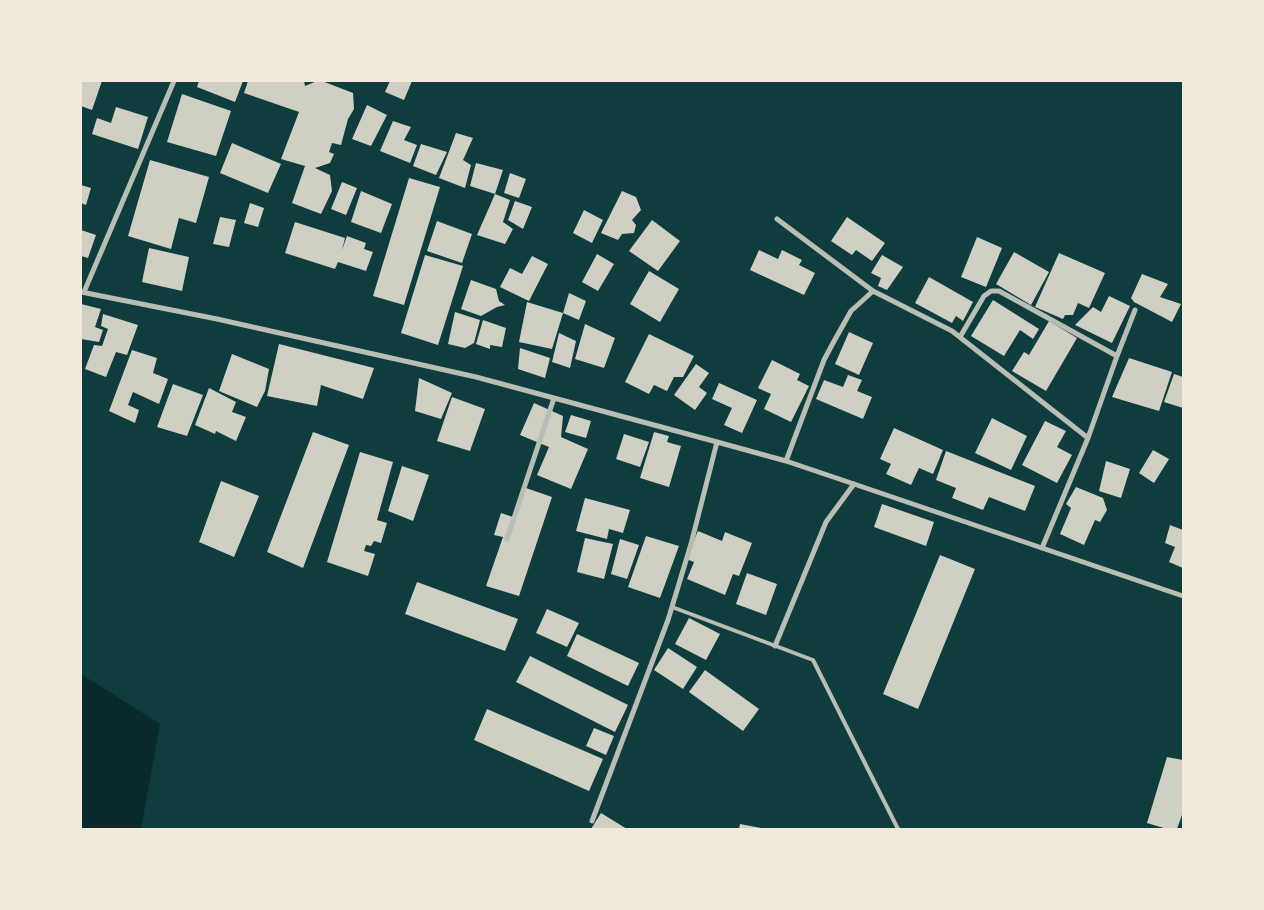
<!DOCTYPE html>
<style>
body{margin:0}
#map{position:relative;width:1264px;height:910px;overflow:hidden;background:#0f3d3e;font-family:"Roboto Condensed",sans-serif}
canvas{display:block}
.frame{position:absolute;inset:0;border:82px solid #f1e9da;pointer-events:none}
</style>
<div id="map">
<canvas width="1264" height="910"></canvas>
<div class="frame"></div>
</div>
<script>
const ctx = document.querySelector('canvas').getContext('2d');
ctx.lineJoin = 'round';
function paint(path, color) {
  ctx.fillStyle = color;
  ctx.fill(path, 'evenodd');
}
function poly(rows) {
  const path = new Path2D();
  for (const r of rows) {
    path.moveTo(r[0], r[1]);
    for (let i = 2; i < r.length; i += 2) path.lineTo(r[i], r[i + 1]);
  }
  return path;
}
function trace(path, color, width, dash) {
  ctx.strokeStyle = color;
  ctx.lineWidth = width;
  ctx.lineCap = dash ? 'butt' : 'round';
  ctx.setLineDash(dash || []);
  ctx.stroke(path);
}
const water = poly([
 [81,674,160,724,141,829,81,829]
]);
const building = poly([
 [81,81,102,81,92,110,81,106],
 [199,81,243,81,235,102,197,87],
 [248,81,304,81,305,86,317,81,322,81,353,93,354,109,348,119,341,145,332,143,329,152,334,154,330,163,315,168,330,175,332,191,321,214,292,203,305,166,281,159,299,112,244,93],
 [390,81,412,81,404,100,385,92],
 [182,94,231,111,216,156,167,142],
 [367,105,387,115,371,146,352,139],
 [116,107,148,117,138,149,92,134,97,118,111,123],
 [393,121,411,127,404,140,417,145,410,163,380,151],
 [456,133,473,138,463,160,471,165,465,188,439,178],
 [232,143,281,164,268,193,220,173],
 [421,144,447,152,436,175,413,166],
 [150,160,209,177,196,223,179,218,171,249,128,236],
 [476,163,503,170,495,194,510,200,503,222,513,229,505,244,477,235,495,194,470,186],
 [510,173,526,179,519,198,504,193],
 [409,178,440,187,404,305,373,296],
 [342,182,357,188,346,215,331,209],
 [81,185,91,188,86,205,81,203],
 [361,191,392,204,381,233,351,222],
 [622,191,636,197,641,210,632,220,636,225,634,233,622,234,618,240,601,233],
 [515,201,532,207,523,229,508,220],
 [250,203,264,208,258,227,244,223],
 [584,210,603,220,592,243,573,233],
 [220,217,236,220,229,247,213,244],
 [847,217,885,243,872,261,856,250,852,255,831,241],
 [652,220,680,241,658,271,629,251],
 [437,221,472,234,462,263,427,251],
 [295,222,345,238,342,250,347,236,366,243,364,249,373,252,366,271,338,262,335,269,285,253],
 [81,230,96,235,88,258,81,256],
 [977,237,1002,248,986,287,961,277],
 [149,248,189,257,182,291,142,282],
 [759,250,778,259,782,250,802,260,799,265,815,273,804,295,750,270],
 [1014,252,1049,272,1031,305,996,284],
 [1059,253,1105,273,1089,308,1078,303,1073,315,1065,315,1063,319,1035,307],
 [597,254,614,264,598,291,582,282],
 [425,255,463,266,438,345,401,333],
 [882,255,903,267,887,290,878,286,881,278,871,273],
 [532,256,548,264,529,301,500,287,510,268,522,274],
 [649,271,679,289,660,322,630,304],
 [1142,274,1168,284,1160,297,1181,304,1172,322,1134,302,1131,298],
 [929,277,973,302,963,321,956,316,952,323,915,303],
 [471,280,496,289,499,301,505,305,497,307,481,316,461,309],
 [569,293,586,301,579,320,563,313],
 [1109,296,1130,306,1112,343,1075,325,1093,307,1101,312],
 [993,300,1039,329,1033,339,1020,330,1004,356,971,336],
 [527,302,563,313,552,349,519,342],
 [81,304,101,309,95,327,103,330,99,342,81,339],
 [455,312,480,320,474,343,465,348,448,344],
 [103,314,138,325,127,355,116,352,106,377,85,369,94,345,102,346,108,329,101,326],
 [483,320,506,328,502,347,490,345,490,349,476,344],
 [1049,321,1077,338,1046,391,1012,371,1024,352,1029,355],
 [585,324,615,338,604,368,575,359],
 [849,332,873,343,859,375,835,364],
 [559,333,576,341,570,368,552,362],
 [649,334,694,356,683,377,674,377,667,391,654,385,649,394,625,382],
 [279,344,374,368,363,399,321,385,317,406,267,396],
 [520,348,550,358,545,378,518,369],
 [132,350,157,358,153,373,168,379,159,404,133,392,128,405,139,410,135,423,109,411],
 [232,354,269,369,265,391,257,407,219,391],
 [1129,358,1172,372,1159,411,1112,397],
 [772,360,800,374,797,380,809,386,791,422,764,409,771,394,758,388],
 [696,364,709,373,699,387,707,393,695,410,674,395],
 [1174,374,1183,377,1183,408,1164,402],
 [848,375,862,380,857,391,872,397,863,419,816,399,824,380,843,387],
 [419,378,452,393,441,419,415,411],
 [719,383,757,400,742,433,724,425,732,408,712,399],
 [173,384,203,395,187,436,157,427],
 [209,388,236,402,232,412,246,417,236,441,216,431,215,434,195,425],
 [452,397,485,409,470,451,437,441],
 [534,403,563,416,561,437,588,449,571,489,537,475,549,447,520,435],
 [571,415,591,421,586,438,565,432],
 [992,418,1027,436,1011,470,975,453],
 [1045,421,1066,431,1057,447,1072,455,1057,483,1022,465],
 [894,428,943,450,933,474,919,468,911,485,886,474,891,464,880,459],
 [313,432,349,445,303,568,267,552],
 [654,432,669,436,667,442,681,446,669,487,640,478],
 [624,434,649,442,640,467,616,459],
 [1153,450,1169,459,1154,483,1139,473],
 [946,451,1035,486,1025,511,989,497,983,510,952,498,956,488,936,480],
 [360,452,393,462,377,520,387,523,381,543,374,541,371,546,366,545,364,551,375,554,368,576,327,562],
 [1106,461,1130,469,1121,498,1099,491],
 [402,466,429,475,413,521,388,511],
 [221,481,259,496,234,557,199,542],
 [523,487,552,497,519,596,486,586,503,537,494,535,501,513,513,517],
 [1076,487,1103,498,1107,510,1100,522,1095,520,1084,545,1060,534,1071,508,1066,504],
 [585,498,630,510,623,533,609,529,607,539,576,531],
 [882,504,934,522,926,546,874,527],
 [1170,525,1183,530,1183,568,1169,562,1175,547,1165,543],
 [698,531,722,541,725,532,752,543,739,576,733,574,725,595,687,579,694,562,686,559],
 [646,536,679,546,660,598,628,587],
 [585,538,613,544,604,579,577,572],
 [620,539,639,545,627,579,611,574],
 [940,555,975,569,918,709,883,694],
 [747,573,777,584,766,615,736,604],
 [417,582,518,619,505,651,405,614],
 [547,609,579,623,567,647,536,633],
 [689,618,720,634,706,660,675,644],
 [577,634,639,663,628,686,567,656],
 [668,648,697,667,683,689,654,670],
 [530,656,628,705,615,732,516,682],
 [705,670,759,709,743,731,689,692],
 [487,709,603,759,589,791,474,740],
 [594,728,614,736,606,755,586,746],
 [1167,757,1183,760,1183,812,1177,829,1167,829,1147,823],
 [601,813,627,829,591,829],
 [740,824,761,828,761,829,739,829]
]);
const service = poly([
 [672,607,813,660,898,829]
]);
const minor = poly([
 [777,219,873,291,952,331,1088,438],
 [81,292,217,319,476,377,717,442,786,461,854,484,1183,596],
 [84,292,174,81],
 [960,337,984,296,991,291,999,291,1117,356,1088,438,1042,548],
 [1117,356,1135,310],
 [786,461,824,360,833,343,851,311,873,291],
 [507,539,554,398],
 [775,646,826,522,854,484],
 [592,821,668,620,691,544,717,442]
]);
paint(water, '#0a2a2b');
paint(building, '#cfcfc3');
trace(service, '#b8beb3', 4);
trace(minor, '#b8beb3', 5);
</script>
